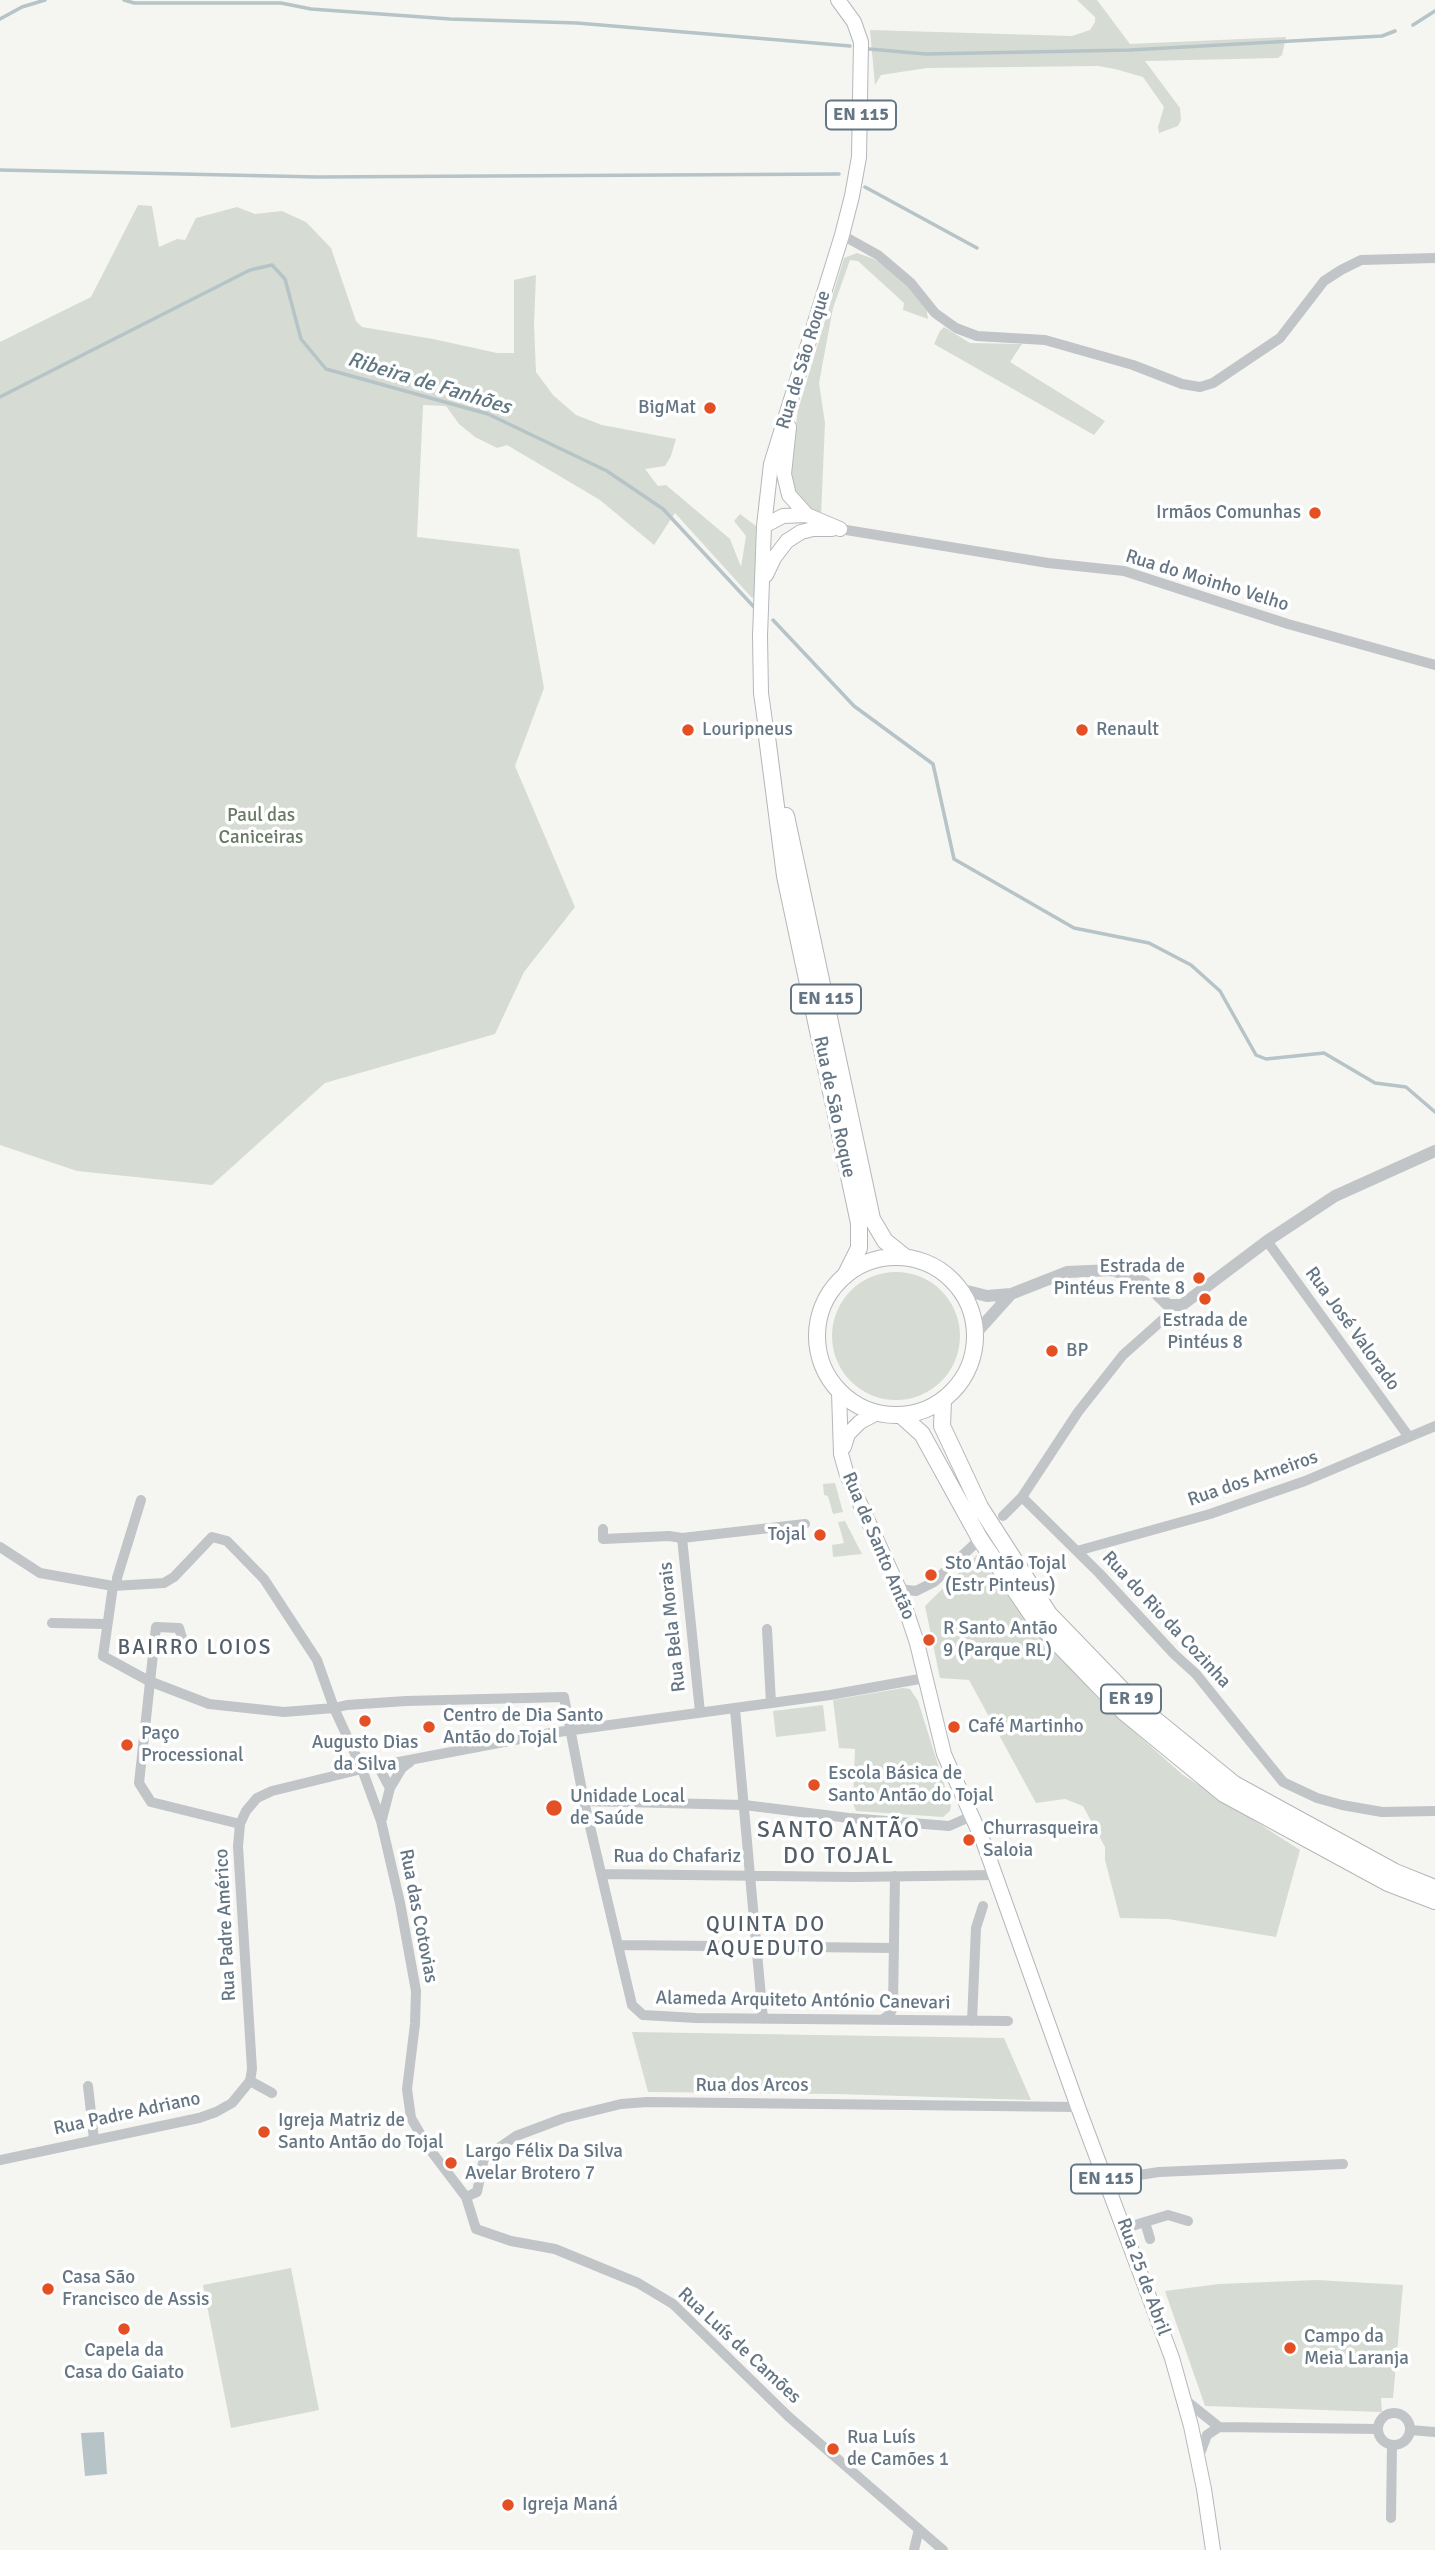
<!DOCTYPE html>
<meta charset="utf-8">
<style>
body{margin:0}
canvas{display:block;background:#f5f5f2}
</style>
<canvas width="1435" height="2550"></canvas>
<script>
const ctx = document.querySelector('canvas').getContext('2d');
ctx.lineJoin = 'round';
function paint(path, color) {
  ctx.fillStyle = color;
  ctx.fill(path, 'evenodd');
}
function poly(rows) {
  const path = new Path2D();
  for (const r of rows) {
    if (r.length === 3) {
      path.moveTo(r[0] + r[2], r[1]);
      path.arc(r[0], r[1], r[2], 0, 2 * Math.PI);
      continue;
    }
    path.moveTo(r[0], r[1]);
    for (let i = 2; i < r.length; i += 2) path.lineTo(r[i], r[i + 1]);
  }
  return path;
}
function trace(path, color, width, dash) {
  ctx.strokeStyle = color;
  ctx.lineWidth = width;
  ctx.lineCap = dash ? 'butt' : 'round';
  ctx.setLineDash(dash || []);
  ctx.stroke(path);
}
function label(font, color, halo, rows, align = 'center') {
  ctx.font = font + ' Signika,sans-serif';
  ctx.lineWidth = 7;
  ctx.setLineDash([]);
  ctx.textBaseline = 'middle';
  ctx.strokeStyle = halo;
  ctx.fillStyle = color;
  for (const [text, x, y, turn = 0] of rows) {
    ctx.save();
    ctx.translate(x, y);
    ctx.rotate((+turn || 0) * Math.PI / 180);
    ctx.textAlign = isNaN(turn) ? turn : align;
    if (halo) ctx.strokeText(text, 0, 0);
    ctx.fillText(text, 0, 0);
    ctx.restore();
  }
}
const green = poly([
 [1077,0,1097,0,1130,44,1286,37,1282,55,1278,58,1145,61,1180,108,1181,120,1178,126,1159,133,1158,127,1164,107,1143,77,1115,69,1098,66,927,68,881,75,875,85,870,30,1072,36,1090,30,1095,22,1095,17],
 [138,205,152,206,159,247,177,239,185,240,196,218,237,207,255,214,282,211,306,222,331,248,356,321,362,327,433,339,497,353,514,353,514,280,536,275,534,325,536,372,553,395,576,415,602,425,676,439,671,456,665,466,645,469,658,486,666,485,730,539,741,567,746,536,734,521,740,514,756,526,755,596,752,598,675,513,654,545,600,500,507,445,497,448,475,437,459,424,446,406,423,405,417,537,519,549,544,688,515,766,575,907,524,972,495,1034,325,1083,212,1185,77,1171,0,1145,0,342,91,297],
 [857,253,874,259,898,276,926,305,928,319,903,310,904,303,858,261,850,260,833,308,819,383,825,423,821,516,809,509,799,499,793,486,790,466,798,410,844,258],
 [944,327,970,343,1022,344,1010,362,1105,421,1094,435,934,344,940,331],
 [896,1336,64],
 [835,1483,843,1512,833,1514,828,1496,824,1495,823,1484],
 [845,1521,862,1554,833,1557,832,1545,844,1543,838,1522],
 [979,1553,1040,1635,1106,1707,1183,1775,1300,1850,1276,1937,1168,1919,1120,1918,1105,1860,1105,1847,1083,1806,1065,1799,1036,1803,969,1680,940,1678,925,1606],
 [903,1688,910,1689,918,1701,951,1806,950,1811,943,1817,856,1811,853,1803,855,1749,839,1748,833,1700],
 [823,1705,826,1731,776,1737,773,1711],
 [632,2032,1004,2038,1031,2100,837,2094,648,2092],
 [291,2268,319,2410,231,2428,203,2285],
 [1317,2280,1403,2285,1393,2398,1381,2398,1382,2412,1205,2406,1165,2291,1219,2284]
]);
const water = poly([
 [104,2432,107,2474,85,2476,81,2433]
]);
const stream = poly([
 [124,0,134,3,281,3,311,9,450,19,577,23,850,46],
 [0,19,22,7,45,0],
 [1413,25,1435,11],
 [869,49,926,54,1130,50,1382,36,1395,31],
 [0,170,318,177,839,174],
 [865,187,977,248],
 [0,397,250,270,272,265,285,279,301,339,326,369,488,414,607,471,663,509,754,607],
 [773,620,854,706,933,764,954,859,1074,928,1149,943,1191,965,1220,991,1256,1055,1266,1059,1324,1053,1375,1083,1406,1087,1435,1112]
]);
const minor = poly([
 [842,235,878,255,911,283,935,313,956,328,977,336,1045,340,1133,365,1182,384,1200,387,1213,383,1280,338,1324,281,1341,270,1361,260,1435,258],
 [840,529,1048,563,1124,571,1288,624,1435,665],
 [1267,1241,1409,1437],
 [1022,1497,1099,1573,1174,1654,1196,1674,1283,1782,1317,1798,1342,1805,1382,1812,1435,1811],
 [1003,1516,1022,1497,1078,1412,1123,1355,1168,1315,1171,1306],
 [603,1529,603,1539,669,1536,682,1538,805,1524],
 [682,1538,700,1712],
 [0,1547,40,1573,113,1586,164,1583,174,1577,212,1537,227,1541,264,1579,317,1660,334,1708,284,1712,209,1704,149,1681,103,1656,113,1586],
 [1077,1551,1210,1514,1305,1481,1435,1426],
 [117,1586,117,1578,141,1500],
 [899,1589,916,1591,934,1582,980,1539],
 [52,1623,107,1624],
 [767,1629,771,1703],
 [182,1638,179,1628,156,1627,139,1783,151,1802,240,1824],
 [735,1709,763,2019],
 [378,1766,390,1788],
 [584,1801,744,1805,849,1818,949,1826,972,1816],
 [382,1819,390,1788,402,1768,410,1762],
 [602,1874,854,1877,996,1875],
 [620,1945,894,1948],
 [882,2020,890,2014,893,2007,895,1876],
 [972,2021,976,1928,983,1906],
 [250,2081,252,2069,238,1846,240,1824,246,1811,257,1798,272,1791,362,1769,551,1733,830,1695,925,1678],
 [250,2081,272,2093],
 [88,2086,94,2139],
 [0,2160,199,2118,216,2112,232,2103,250,2081],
 [1107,2180,1159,2172,1343,2164],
 [466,2197,477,2192,484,2158,516,2136,564,2118,621,2104,647,2102,1078,2107],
 [1145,2222,1150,2239],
 [1125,2228,1168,2215,1188,2221],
 [1184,2399,1219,2427],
 [1394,2429,16],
 [1410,2430,1435,2432],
 [1198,2459,1207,2435,1219,2427,1378,2429],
 [1391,2518,1392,2445],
 [914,2550,919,2529],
 [943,2550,789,2417,673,2304,638,2283,555,2249,511,2241,476,2229,466,2197,428,2147,411,2118,407,2089,415,2024,416,1991,400,1903,381,1821,362,1769,334,1708,347,1705,406,1701,564,1697,584,1801,632,2005,643,2015,696,2018,1008,2021]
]);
const tertiary = poly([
 [959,1289,987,1296,1011,1294,1067,1272,1113,1270,1144,1282,1168,1305,1182,1305,1267,1241,1335,1196,1435,1151],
 [976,1333,1011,1294]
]);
const primary = poly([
 [789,427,784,474,789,495,807,515,840,529],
 [764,526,783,516,807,515],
 [766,575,774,558,787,541,801,532,813,529,832,529],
 [766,729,761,693,760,636,764,526,771,464,842,235,852,196,859,157,861,42,854,22,838,0],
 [839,1392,841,1454,847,1475,899,1589,917,1643,944,1754,983,1841,1078,2107,1172,2358,1191,2426,1204,2489,1213,2550],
 [844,1447,848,1434,860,1422,877,1413]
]);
const trunk = poly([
 [766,729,785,876,859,1223,859,1248,845,1276],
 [786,816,872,1219,885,1241,905,1257],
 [896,1336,79],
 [943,1401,942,1426,980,1507,1049,1614,1136,1704,1234,1784,1395,1872,1435,1888],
 [902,1416,922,1434,980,1539,1036,1621,1124,1712,1224,1794,1388,1883,1435,1901]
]);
const markers = [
 [710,408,7,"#e44f23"],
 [1315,513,7,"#e44f23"],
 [688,730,7,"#e44f23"],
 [1082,730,7,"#e44f23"],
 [1199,1278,7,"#e44f23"],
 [1205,1299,7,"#e44f23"],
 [1052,1351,7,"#e44f23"],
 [820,1535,7,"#e44f23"],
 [931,1575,7,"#e44f23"],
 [929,1640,7,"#e44f23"],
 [365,1721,7,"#e44f23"],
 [429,1727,7,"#e44f23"],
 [954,1727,7,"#e44f23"],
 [127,1745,7,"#e44f23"],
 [814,1785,7,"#e44f23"],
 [554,1808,9,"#e44f23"],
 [969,1840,7,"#e44f23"],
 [264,2132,7,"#e44f23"],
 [451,2163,7,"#e44f23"],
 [48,2289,7,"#e44f23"],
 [124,2329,7,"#e44f23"],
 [1290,2348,7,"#e44f23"],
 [833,2449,7,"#e44f23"],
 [508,2505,7,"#e44f23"]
];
const shields = [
 [861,115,70],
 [826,999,70],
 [1131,1699,60],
 [1106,2179,70]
];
const shieldNames = [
 ["EN 115",861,115],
 ["EN 115",826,999],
 ["ER 19",1131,1699],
 ["EN 115",1106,2179]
];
const streetNames = [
 ["Rua de São Roque",804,360,-73],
 ["Rua do Moinho Velho",1207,581,17],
 ["Rua de São Roque",834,1107,78],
 ["Rua José Valorado",1352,1329,54],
 ["Rua dos Arneiros",1253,1479,-19],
 ["Rua de Santo Antão",878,1546,67],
 ["Rua do Rio da Cozinha",1166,1620,47],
 ["Rua Bela Morais",673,1627,-96],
 ["Rua do Chafariz",677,1857],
 ["Rua das Cotovias",418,1916,79],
 ["Rua Padre Américo",226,1925,-93],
 ["Alameda Arquiteto António Canevari",803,2001,1],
 ["Rua dos Arcos",752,2086],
 ["Rua Padre Adriano",127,2114,-12],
 ["Rua 25 de Abril",1143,2277,70],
 ["Rua Luís de Camões",739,2346,43]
];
const poiNames = [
 ["BigMat",696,408,"right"],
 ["Irmãos Comunhas",1301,513,"right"],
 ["Louripneus",702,730],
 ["Renault",1096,730],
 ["Estrada de",1185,1267,"right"],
 ["Pintéus Frente 8",1185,1289,"right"],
 ["Estrada de",1205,1321,"center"],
 ["Pintéus 8",1205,1343,"center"],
 ["BP",1066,1351],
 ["Tojal",806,1535,"right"],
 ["Sto Antão Tojal",945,1564],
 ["(Estr Pinteus)",945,1586],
 ["R Santo Antão",943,1629],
 ["9 (Parque RL)",943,1651],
 ["Centro de Dia Santo",443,1716],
 ["Antão do Tojal",443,1738],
 ["Café Martinho",968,1727],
 ["Paço",141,1734],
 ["Processional",141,1756],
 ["Augusto Dias",365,1743,"center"],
 ["da Silva",365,1765,"center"],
 ["Escola Básica de",828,1774],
 ["Santo Antão do Tojal",828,1796],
 ["Unidade Local",570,1797],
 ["de Saúde",570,1819],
 ["Churrasqueira",983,1829],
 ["Saloia",983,1851],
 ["Igreja Matriz de",278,2121],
 ["Santo Antão do Tojal",278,2143],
 ["Largo Félix Da Silva",465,2152],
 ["Avelar Brotero 7",465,2174],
 ["Casa São",62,2278],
 ["Francisco de Assis",62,2300],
 ["Campo da",1304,2337],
 ["Meia Laranja",1304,2359],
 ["Capela da",124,2351,"center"],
 ["Casa do Gaiato",124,2373,"center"],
 ["Rua Luís",847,2438],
 ["de Camões 1",847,2460],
 ["Igreja Maná",522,2505]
];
const parkNames = [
 ["Paul das",261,816],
 ["Caniceiras",261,838]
];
const waterNames = [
 ["Ribeira de Fanhões",429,384,17]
];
const neighbourhoodNames = [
 ["BAIRRO LOIOS",195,1648],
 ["QUINTA DO",766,1925],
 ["AQUEDUTO",766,1949]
];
const quarterNames = [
 ["SANTO ANTÃO",839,1831],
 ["DO TOJAL",839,1857]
];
paint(green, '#d6dcd3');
paint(water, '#b6c3c7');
trace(stream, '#b6c3c7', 3.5);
trace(primary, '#b4b8bc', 16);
trace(trunk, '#b4b7ba', 18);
trace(minor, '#c1c5c8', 10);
trace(tertiary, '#c1c5c8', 12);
trace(primary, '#fff', 14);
trace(trunk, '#fff', 16);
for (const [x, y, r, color] of markers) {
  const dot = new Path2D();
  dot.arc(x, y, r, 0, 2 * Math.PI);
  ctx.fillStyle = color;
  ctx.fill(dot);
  trace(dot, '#fff', 2.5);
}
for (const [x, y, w] of shields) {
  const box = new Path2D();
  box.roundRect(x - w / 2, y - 14.5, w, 29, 5);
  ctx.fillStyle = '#fff';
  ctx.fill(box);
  trace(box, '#647583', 2);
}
label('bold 18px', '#647583', null, shieldNames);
label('19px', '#647583', '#fff', streetNames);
label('19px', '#647583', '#fff', poiNames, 'left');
label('19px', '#687a63', '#fff', parkNames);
label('italic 21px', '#5f7780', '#fff', waterNames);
ctx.letterSpacing = '2px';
label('21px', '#525e68', '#fff', neighbourhoodNames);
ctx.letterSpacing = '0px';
ctx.letterSpacing = '2px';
label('23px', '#525e68', '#fff', quarterNames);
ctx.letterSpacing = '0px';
</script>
